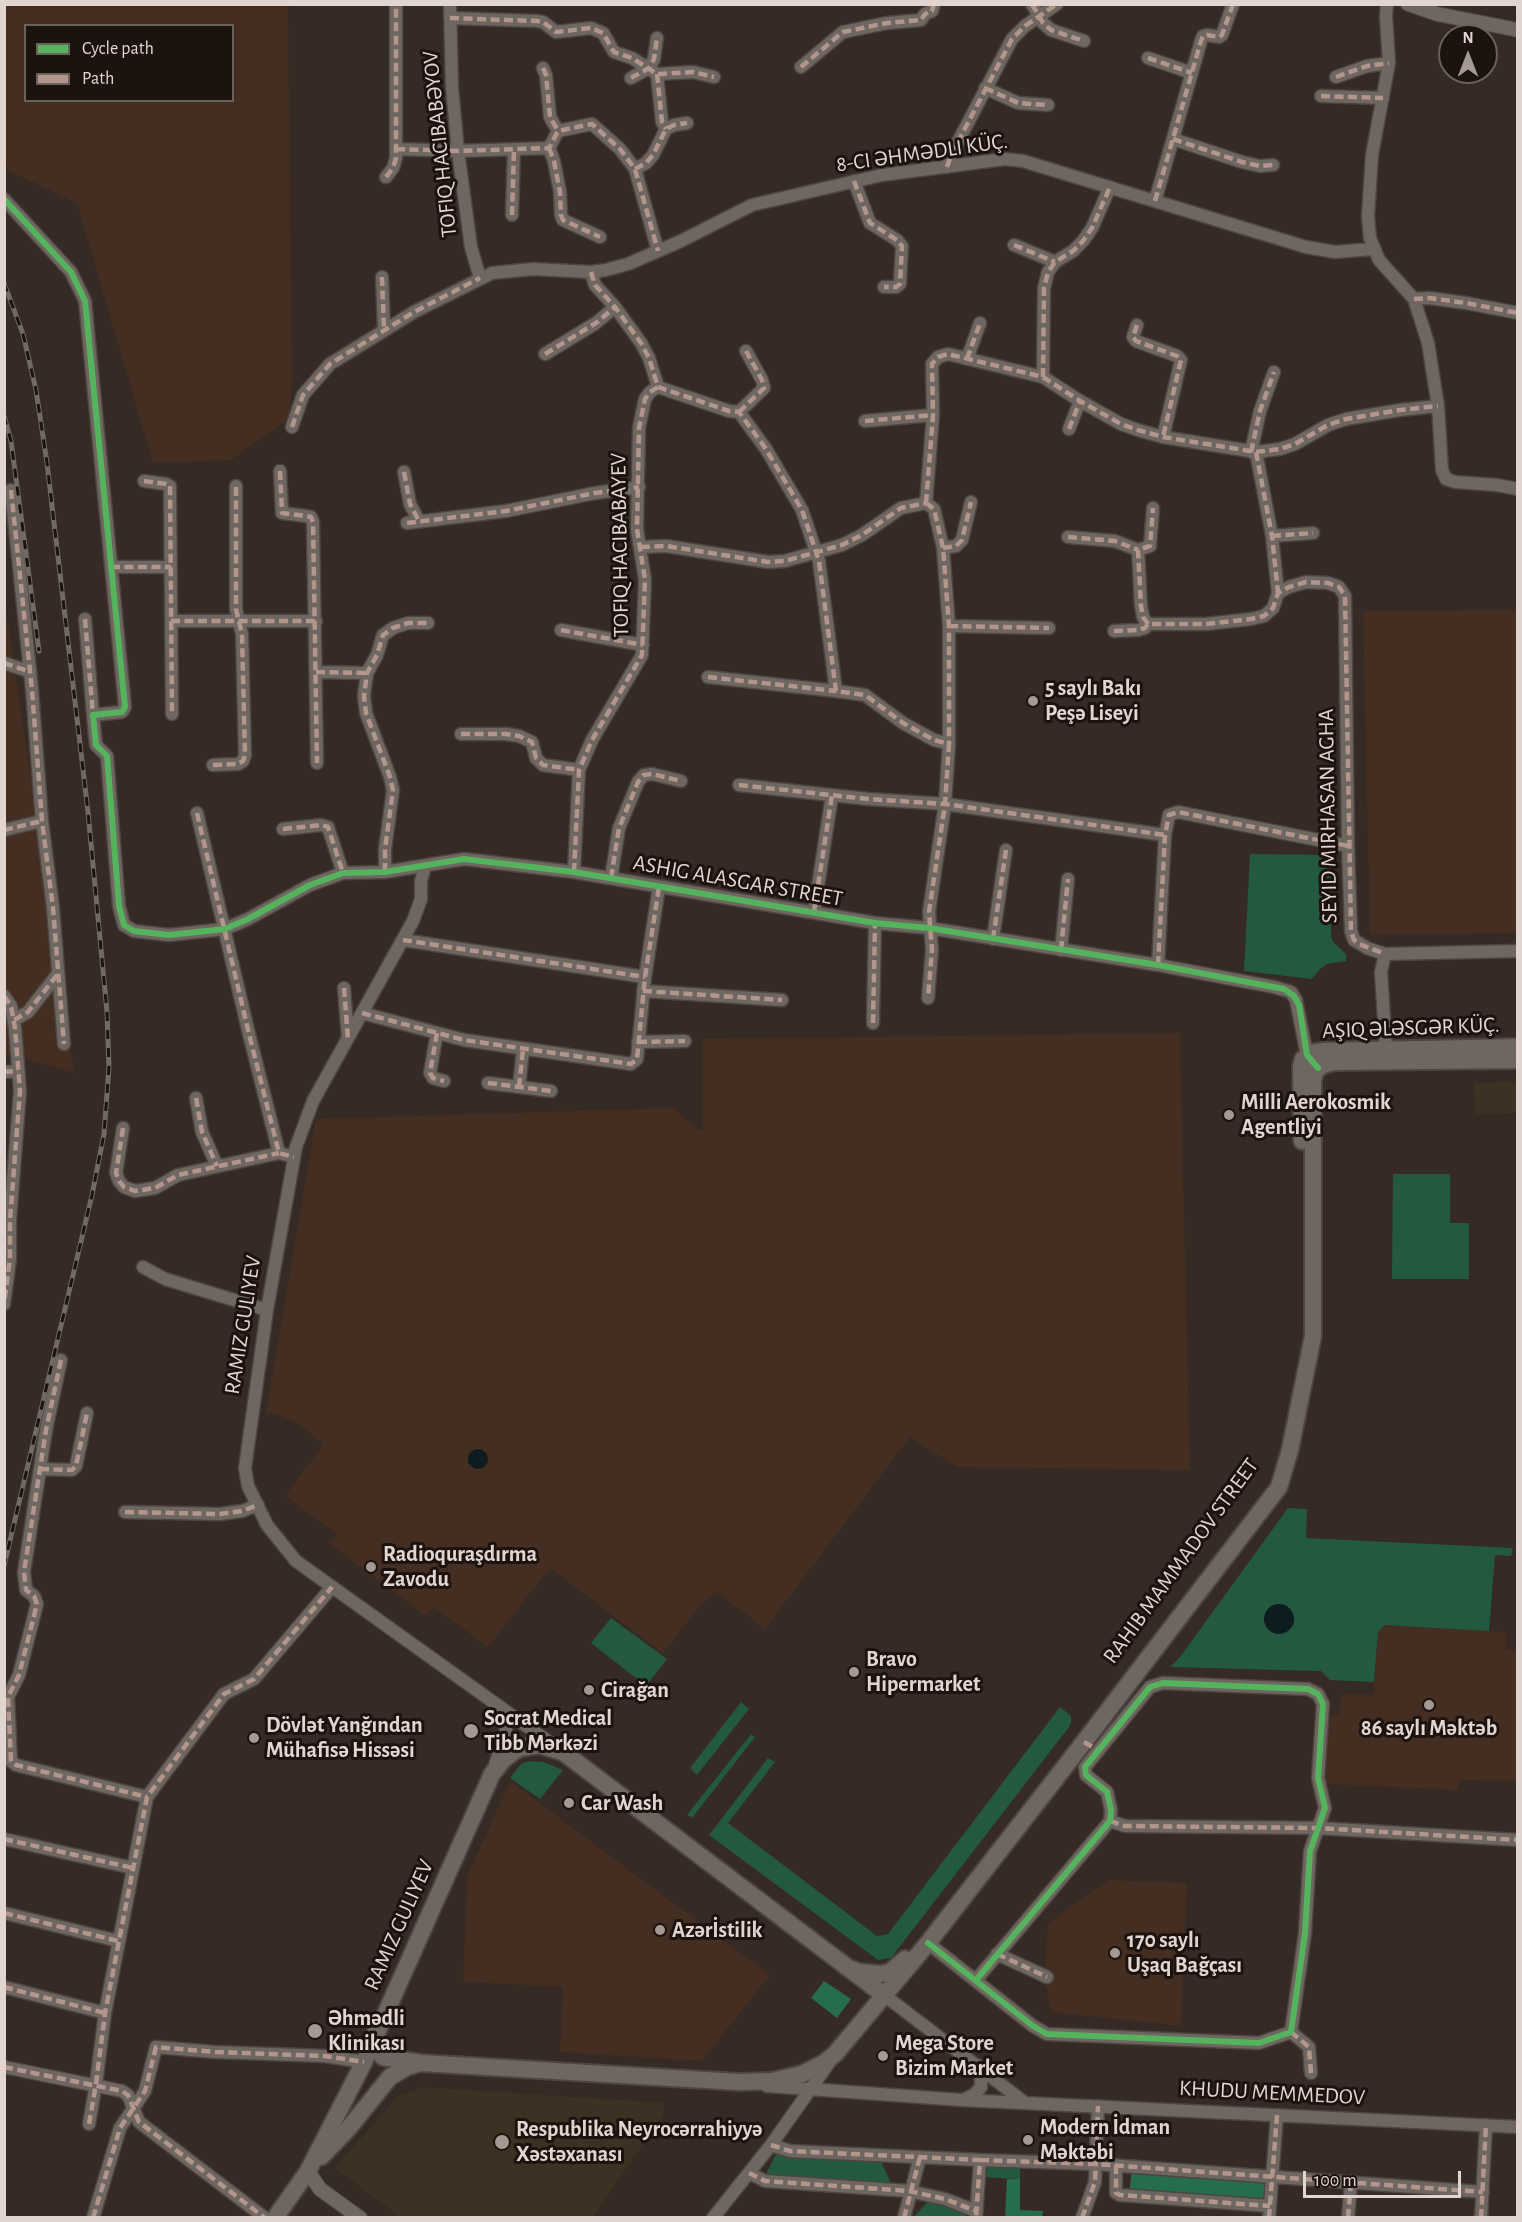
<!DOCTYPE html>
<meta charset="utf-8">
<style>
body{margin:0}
#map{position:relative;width:1522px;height:2222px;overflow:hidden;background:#352a24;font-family:"Alegreya Sans",sans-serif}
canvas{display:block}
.frame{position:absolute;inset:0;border:6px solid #e2d5cf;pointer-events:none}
.legend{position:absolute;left:24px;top:24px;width:210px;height:78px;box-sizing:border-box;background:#1c130f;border:2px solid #6b615c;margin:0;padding:8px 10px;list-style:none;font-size:18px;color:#e2d5cf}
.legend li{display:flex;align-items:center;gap:12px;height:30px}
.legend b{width:30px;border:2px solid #6b615c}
.north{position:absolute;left:1438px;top:24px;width:60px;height:60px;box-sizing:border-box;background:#1c130f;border:2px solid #6b615c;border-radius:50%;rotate:0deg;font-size:16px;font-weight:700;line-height:24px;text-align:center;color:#e2d5cf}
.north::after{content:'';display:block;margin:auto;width:21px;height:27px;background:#a59993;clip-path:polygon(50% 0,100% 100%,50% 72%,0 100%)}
.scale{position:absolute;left:1303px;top:2171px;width:158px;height:27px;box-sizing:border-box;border:3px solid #e2d5cf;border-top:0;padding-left:8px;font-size:18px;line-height:21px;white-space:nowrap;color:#e2d5cf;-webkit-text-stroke:4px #1c130f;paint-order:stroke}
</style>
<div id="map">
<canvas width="1522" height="2222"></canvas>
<div class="frame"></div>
<ul class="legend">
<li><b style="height:8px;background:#56b35d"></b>Cycle path</li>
<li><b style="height:8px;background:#b2968c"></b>Path</li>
</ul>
<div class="north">N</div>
<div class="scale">100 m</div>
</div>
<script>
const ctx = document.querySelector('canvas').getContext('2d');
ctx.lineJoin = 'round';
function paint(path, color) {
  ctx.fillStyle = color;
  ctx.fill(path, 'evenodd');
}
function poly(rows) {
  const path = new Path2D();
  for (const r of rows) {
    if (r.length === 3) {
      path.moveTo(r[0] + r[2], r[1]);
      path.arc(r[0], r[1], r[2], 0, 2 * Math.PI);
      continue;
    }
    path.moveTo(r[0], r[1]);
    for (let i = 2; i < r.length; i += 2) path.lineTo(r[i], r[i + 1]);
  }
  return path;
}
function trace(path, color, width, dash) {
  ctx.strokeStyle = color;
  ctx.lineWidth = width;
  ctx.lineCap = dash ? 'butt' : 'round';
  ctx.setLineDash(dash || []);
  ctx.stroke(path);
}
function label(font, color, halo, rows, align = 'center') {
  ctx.font = font + ' "Alegreya Sans",sans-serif';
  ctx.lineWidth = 6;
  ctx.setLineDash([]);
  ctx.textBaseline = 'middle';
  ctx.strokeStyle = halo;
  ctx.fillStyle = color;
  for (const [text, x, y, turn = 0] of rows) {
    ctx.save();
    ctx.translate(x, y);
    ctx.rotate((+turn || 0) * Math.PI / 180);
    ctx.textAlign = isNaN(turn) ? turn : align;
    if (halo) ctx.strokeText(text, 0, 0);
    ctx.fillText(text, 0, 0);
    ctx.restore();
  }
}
const built = poly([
 [5,5,288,5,292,378,290,418,231,460,153,463,77,203,9,171,5,158],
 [26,26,232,26,232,100,26,100],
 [5,602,74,1073,5,1053],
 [1517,610,1517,933,1370,935,1363,611],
 [1180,1033,1190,1470,957,1467,910,1437,765,1629,717,1592,703,1602,663,1653,550,1568,488,1647,434,1607,426,1616,330,1544,337,1534,285,1496,324,1444,298,1424,279,1415,266,1413,316,1119,674,1108,697,1129,703,1130,703,1039],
 [1390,1624,1506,1632,1506,1649,1517,1650,1517,1781,1459,1780,1458,1790,1325,1784,1327,1715,1340,1714,1341,1694,1374,1695,1378,1632,1383,1626],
 [510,1781,770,1975,702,2061,560,2052,563,1987,463,1982,467,1877],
 [1109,1880,1187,1883,1181,2026,1051,2012,1045,1983,1048,1923]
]);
const medical = poly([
 [1517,1082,1517,1113,1475,1114,1474,1083],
 [423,2087,664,2103,663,2115,593,2217,400,2217,335,2168,398,2096]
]);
const green = poly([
 [1250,854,1331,855,1331,936,1333,942,1346,954,1346,961,1327,964,1319,970,1312,979,1244,971],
 [1393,1174,1450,1174,1450,1223,1469,1223,1469,1279,1392,1279],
 [1288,1508,1307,1509,1306,1538,1513,1548,1511,1556,1495,1555,1489,1631,1385,1625,1378,1632,1374,1682,1330,1680,1321,1671,1170,1667,1180,1657],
 [611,1618,667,1659,646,1686,591,1643],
 [741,1702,749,1709,697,1775,690,1768],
 [1060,1707,1071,1716,1071,1722,1069,1727,891,1958,878,1960,709,1835,768,1758,775,1762,728,1823,877,1936,888,1934],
 [751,1734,755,1737,692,1818,687,1815],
 [529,1761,544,1762,563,1770,540,1799,510,1778,521,1764],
 [776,2154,880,2159,893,2188,764,2178],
 [994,2164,1020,2165,1020,2179,981,2177,988,2168],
 [928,2201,957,2209,970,2218,913,2218]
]);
const forest = poly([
 [824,1981,851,1999,837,2018,811,1998],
 [1132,2168,1268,2177,1265,2205,1129,2195],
 [1007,2179,1020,2179,1020,2210,1043,2211,1042,2217,1005,2217]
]);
const water = poly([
 [478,1459,10],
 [1279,1619,15]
]);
const minor = poly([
 [450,4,452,88,458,151,471,247,480,278],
 [1032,4,1043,23,1051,30,1084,41],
 [1387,4,1386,16,1389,63,1372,155,1368,216,1370,238,1379,260,1414,299,1428,343,1438,406,1442,470,1446,479,1455,482,1497,485,1518,489],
 [450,18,537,21,543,22,556,32,591,28,603,33,614,52,632,58,657,74,693,72,714,77],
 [1148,58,1192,73],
 [801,67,843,32,887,23,921,20,925,14,932,11,934,4],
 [543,68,546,75,550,117,558,131],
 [657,74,662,122,666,129],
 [1336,77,1367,66,1389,63],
 [631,78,649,68,654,59,657,38],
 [985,88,1018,103,1048,105],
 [1321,96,1383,98],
 [1173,139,1242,162,1260,166,1273,165],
 [549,148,554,161,560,192,561,215,563,220,600,237],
 [396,149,458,151,549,148,558,131,592,124,620,149,635,169,658,251],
 [947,167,951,155,1012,39,1025,26,1057,4],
 [635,169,646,163,653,155,666,129,674,125,687,123],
 [386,177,393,168,396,158,396,4],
 [854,181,870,223,897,240,902,246,900,284,896,287,884,287],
 [4,199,71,272,85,301,125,707,122,712,93,715,96,745,107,756,119,906,124,925,134,931,169,935,225,929,248,919,310,885,343,873,385,872,464,859,574,872,875,923,929,928,1158,965,1274,987,1291,992,1296,1000,1307,1055,1310,1060],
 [1155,201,1201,41,1203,36,1207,35,1219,37,1222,35,1233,4],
 [512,215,514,149],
 [1014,245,1055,262],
 [591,272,595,285,615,307,641,343,649,358,658,387,729,411,739,412,766,449,802,510,819,561,836,691,865,695,903,723,934,740,949,744,945,804,929,912,932,950,928,998],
 [382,277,384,330],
 [1414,299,1429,298,1466,303,1518,313],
 [1137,325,1133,337,1136,341,1177,356,1181,360,1163,437],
 [545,354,596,323,615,307],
 [967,359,980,323],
 [1043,377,1044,288,1048,272,1055,262,1073,251,1083,241,1092,228,1110,187],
 [739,412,764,388,762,380,746,351],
 [865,421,933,415],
 [292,427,303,395,330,364,414,312,492,273,533,269,591,272,606,270,628,264,681,241,752,205,882,175,1005,159,1023,161,1306,247,1335,252,1373,249],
 [1069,429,1080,401],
 [1251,452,1260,411,1274,372],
 [1256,452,1272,536,1278,593],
 [280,471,282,513,306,516,311,517,313,522,317,763],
 [404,472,410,504,419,521],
 [144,481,166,484,170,486,172,714],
 [11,490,32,690,42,821,53,908,64,1044],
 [926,503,933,415,932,364,938,357,948,354,1043,377,1080,401,1121,424,1138,430,1163,437,1256,452,1280,449,1295,444,1328,425,1346,419,1400,410,1438,406],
 [926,503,934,509,943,548,949,626,949,744],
 [407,523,506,511,595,493,639,487],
 [1272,536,1313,533],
 [1068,537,1115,541,1138,550],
 [641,547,666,546,768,562,785,561,842,545,862,535,901,508,926,503],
 [943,548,956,546,962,540,971,502],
 [111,567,171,567],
 [85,619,93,715],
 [171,621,316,621],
 [1148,624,1143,617,1141,606,1138,550,1150,546,1153,508],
 [949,626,1049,628],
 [561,630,643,645],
 [1114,631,1138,630,1145,628,1148,624,1206,624,1251,619,1264,616,1273,608,1278,593,1289,587,1306,582,1328,583,1339,587,1345,596,1348,846,1351,931,1354,940,1367,948,1385,954,1518,951],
 [4,663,28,671],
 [316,672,367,673],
 [708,677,836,691],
 [461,734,506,734,519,736,532,742,536,758,543,765,579,770],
 [213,765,238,764,243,761,245,755,242,634,236,609,236,486],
 [739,785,868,799,945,804,1165,835],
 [197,813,249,1034,279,1153,294,1157],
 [283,829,321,825,328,827,343,873],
 [4,830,42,821],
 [425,866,421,881,421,899,413,921,313,1101,296,1147,267,1310,245,1468,248,1486,267,1525,296,1561,556,1747],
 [385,872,385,849,393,790,390,777,366,713,364,696,367,673,377,655,383,635,393,628,408,623,428,623],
 [574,872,579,770,592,740,642,655,645,580,637,529,639,428,645,399,650,392,658,387],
 [611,878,619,828,638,782,644,775,652,774,681,781],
 [814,912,832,795],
 [993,939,1006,850],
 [403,940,645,977],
 [1061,950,1068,879],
 [1385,954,1381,972,1386,1050],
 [1158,965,1165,835,1169,815,1178,812,1348,846],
 [344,988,348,1038],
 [643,991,782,1000],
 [4,996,11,1006,15,1028,20,1091,10,1220,10,1259,4,1304],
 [362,1013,464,1040,631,1064,637,1059,645,977,659,887],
 [14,1020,28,1012,57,975],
 [873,1023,875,923],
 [437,1033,430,1073,433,1078,444,1081],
 [638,1042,685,1041],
 [4,1072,18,1071],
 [488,1083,551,1091],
 [519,1087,523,1049],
 [196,1098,202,1132,217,1166],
 [123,1128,116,1173,119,1181,124,1187,135,1191,155,1188,178,1175,279,1153],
 [143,1267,165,1279,267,1310],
 [61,1360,46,1430,24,1572,26,1590,34,1596,37,1604,19,1675,8,1697,11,1761,16,1765,147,1797],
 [40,1469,72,1470,76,1466,87,1413],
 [125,1512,220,1514,242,1511,258,1505],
 [495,1765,506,1731,505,1720,497,1705],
 [1110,1821,1125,1826,1318,1828,1518,1840],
 [4,1839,133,1868],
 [4,1913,118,1941],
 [928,1943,1033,2026,1047,2034,1259,2043,1291,2032,1305,1933,1310,1851,1325,1808,1318,1778,1323,1704,1318,1694,1308,1689,1163,1683,1150,1687,1085,1767,1086,1775,1107,1792,1111,1810,1110,1821,976,1980],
 [997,1954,1047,1977],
 [4,1987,105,2013],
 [884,1995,1024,2102],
 [1291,2032,1309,2047,1311,2073],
 [4,2067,122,2091,128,2095,139,2122,265,2218],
 [767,2086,962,2100,1518,2127],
 [963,2100,975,2094,981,2087,981,2075,977,2065],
 [89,2124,96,2084,105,2013,147,1797,224,1694,254,1679,332,1587],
 [771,2145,790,2151,980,2160,976,2218],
 [980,2160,1095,2164,1483,2192],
 [1116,2165,1116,2193,1120,2195,1270,2206],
 [749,2173,765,2181,909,2191,945,2199,976,2211],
 [93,2218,120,2128,145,2091,156,2047,215,2052,325,2056,364,2062],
 [713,2218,771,2145,831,2060],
 [904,2218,920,2157],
 [1082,2218,1095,2182,1098,2106],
 [1269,2218,1277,2115],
 [1348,2218,1351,2182],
 [1481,2218,1486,2125]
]);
const tertiary = poly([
 [1408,4,1437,14,1518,30],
 [308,2171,320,2189,360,2218]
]);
const secondary = poly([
 [1302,1141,1301,1067,1303,1059,1311,1053,1322,1051,1518,1047],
 [846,1967,859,1972,880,1974,890,1972,905,1959],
 [376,2032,376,2048,383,2057,421,2063,739,2082,772,2081,802,2074,824,2063,835,2054,928,1943,1084,1742,1279,1487,1290,1450,1313,1336,1313,1082,1315,1071,1323,1065,1334,1062,1518,1060],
 [321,2157,348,2129,390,2077,407,2067,417,2064],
 [275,2218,308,2171,364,2062,492,1774,504,1759,519,1748,539,1745,563,1752,884,1995]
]);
const rail = poly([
 [4,283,23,334,36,390,47,463,88,812,107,1012,109,1067,104,1134,92,1195,4,1566],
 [4,416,11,441,39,651]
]);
const quiet = poly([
 [1032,4,1043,23,1051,30,1084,41],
 [450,18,537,21,543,22,556,32,591,28,603,33,614,52,632,58,657,74,693,72,714,77],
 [1148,58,1192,73],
 [801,67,843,32,887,23,921,20,925,14,932,11,934,4],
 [543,68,546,75,550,117,558,131],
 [657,74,662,122,666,129],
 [1336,77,1367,66,1389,63],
 [631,78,649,68,654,59,657,38],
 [985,88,1018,103,1048,105],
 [1321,96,1383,98],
 [1173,139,1242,162,1260,166,1273,165],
 [549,148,554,161,560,192,561,215,563,220,600,237],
 [396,149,458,151,549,148,558,131,592,124,620,149,635,169,658,251],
 [947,167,951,155,1012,39,1025,26,1057,4],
 [635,169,646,163,653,155,666,129,674,125,687,123],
 [386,177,393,168,396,158,396,4],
 [854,181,870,223,897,240,902,246,900,284,896,287,884,287],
 [1155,201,1201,41,1203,36,1207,35,1219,37,1222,35,1233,4],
 [512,215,514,149],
 [1014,245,1055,262],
 [591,272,595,285,615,307,641,343,649,358,658,387,729,411,739,412,766,449,802,510,819,561,836,691,865,695,903,723,934,740,949,744,945,804,929,912,932,950,928,998],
 [382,277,384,330],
 [1414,299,1429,298,1466,303,1518,313],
 [1137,325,1133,337,1136,341,1177,356,1181,360,1163,437],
 [545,354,596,323,615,307],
 [967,359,980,323],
 [1043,377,1044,288,1048,272,1055,262,1073,251,1083,241,1092,228,1110,187],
 [739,412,764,388,762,380,746,351],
 [865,421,933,415],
 [292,427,303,395,330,364,414,312,480,278],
 [1069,429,1080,401],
 [1251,452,1260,411,1274,372],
 [1256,452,1272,536,1278,593],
 [280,471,282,513,306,516,311,517,313,522,317,763],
 [404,472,410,504,419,521],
 [144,481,166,484,170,486,172,714],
 [11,490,32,690,42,821,53,908,64,1044],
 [926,503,933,415,932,364,938,357,948,354,1043,377,1080,401,1121,424,1138,430,1163,437,1256,452,1280,449,1295,444,1328,425,1346,419,1400,410,1438,406],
 [926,503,934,509,943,548,949,626,949,744],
 [407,523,506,511,595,493,639,487],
 [1272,536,1313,533],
 [1068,537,1115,541,1138,550],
 [641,547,666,546,768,562,785,561,842,545,862,535,901,508,926,503],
 [943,548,956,546,962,540,971,502],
 [111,567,171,567],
 [85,619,93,715],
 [171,621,316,621],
 [1148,624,1143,617,1141,606,1138,550,1150,546,1153,508],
 [949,626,1049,628],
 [561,630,643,645],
 [1114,631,1138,630,1145,628,1148,624,1206,624,1251,619,1264,616,1273,608,1278,593,1289,587,1306,582,1328,583,1339,587,1345,596,1351,931,1354,940,1359,944,1385,954],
 [4,663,28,671],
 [316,672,367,673],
 [708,677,836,691],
 [461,734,506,734,519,736,532,742,536,758,543,765,579,770],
 [213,765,238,764,243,761,245,755,242,634,236,609,236,486],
 [739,785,868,799,945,804,1165,835],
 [197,813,249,1034,279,1153,294,1157],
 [283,829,321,825,328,827,343,873],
 [4,830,42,821],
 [385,872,385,849,393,790,390,777,366,713,364,696,367,673,377,655,383,635,393,628,408,623,428,623],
 [574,872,579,770,592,740,642,655,645,580,637,529,639,428,645,399,650,392,658,387],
 [611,878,619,828,638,782,644,775,652,774,681,781],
 [814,912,832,795],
 [993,939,1006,850],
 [403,940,645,977],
 [1061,950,1068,879],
 [1158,965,1165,835,1169,815,1178,812,1348,846],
 [344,988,348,1039],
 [643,991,782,1000],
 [4,996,11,1006,15,1028,20,1091,10,1220,10,1259,4,1304],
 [362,1013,464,1040,631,1064,637,1059,645,977,659,887],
 [14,1020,28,1012,57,975],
 [873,1023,875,923],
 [437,1033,430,1073,433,1078,444,1081],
 [638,1042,685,1041],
 [4,1072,18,1071],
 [488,1083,551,1091],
 [519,1087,523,1049],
 [196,1098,202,1132,217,1166],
 [123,1128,116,1173,119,1181,124,1187,135,1191,155,1188,178,1175,279,1153],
 [61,1360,46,1430,24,1572,26,1590,34,1596,37,1604,19,1675,8,1697,11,1761,16,1765,147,1797],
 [40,1469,72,1470,76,1466,87,1413],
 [125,1512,220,1514,242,1511,258,1505],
 [1084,1742,1098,1750],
 [1110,1821,1125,1826,1318,1828,1518,1840],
 [4,1839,133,1868],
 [4,1913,118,1941],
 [997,1954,1047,1977],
 [4,1987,105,2013],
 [1291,2032,1309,2047,1311,2073],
 [4,2067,122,2091,128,2095,139,2122,265,2218],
 [89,2124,96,2084,105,2013,147,1797,224,1694,254,1679,332,1587],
 [771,2145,790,2151,980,2160,976,2218],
 [980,2160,1095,2164,1483,2192],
 [1116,2165,1116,2193,1120,2195,1270,2206],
 [749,2173,765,2181,909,2191,945,2199,976,2211],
 [93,2218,120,2128,145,2091,156,2047,215,2052,325,2056,364,2062],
 [904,2218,920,2157],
 [1082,2218,1095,2182,1098,2106],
 [1269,2218,1277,2115],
 [1348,2218,1351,2182],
 [1481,2218,1486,2125]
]);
const cycleway = poly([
 [4,199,71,272,85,301,125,707,122,712,93,715,96,745,107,756,119,906,124,925,134,931,169,935,225,929,248,919,310,885,343,873,385,872,464,859,574,872,875,923,929,928,1158,965,1284,989,1294,996,1299,1005,1307,1055,1318,1068],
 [928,1943,1033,2026,1047,2034,1259,2043,1291,2032,1305,1933,1310,1851,1325,1808,1318,1778,1323,1704,1318,1694,1308,1689,1163,1683,1150,1687,1085,1767,1086,1775,1107,1792,1111,1810,1110,1821,976,1980]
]);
const markers = [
 [1033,701,6,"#a59993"],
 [1229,1115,6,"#a59993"],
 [371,1567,6,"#a59993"],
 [854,1672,6,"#a59993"],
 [589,1690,6,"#a59993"],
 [1429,1705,6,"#a59993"],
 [471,1731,8,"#a59993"],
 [254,1738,6,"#a59993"],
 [569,1803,6,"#a59993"],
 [660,1930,6,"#a59993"],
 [1115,1953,6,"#a59993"],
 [315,2031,8,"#a59993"],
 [883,2056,6,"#a59993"],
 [1028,2140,6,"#a59993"],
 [502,2142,8,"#a59993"]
];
const streetNames = [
 ["TOFIQ HACIBABƏYOV",440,144,-96],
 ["8-CI ƏHMƏDLI KÜÇ.",922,153,-8],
 ["TOFIQ HACIBABAYEV",620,545,-91],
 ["SEYID MIRHASAN AGHA",1328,816,-91],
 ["ASHIG ALASGAR STREET",738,881,10],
 ["AŞIQ ƏLƏSGƏR KÜÇ.",1411,1028,-2],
 ["RAMIZ GULIYEV",243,1325,-81],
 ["RAHIB MAMMADOV STREET",1181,1561,-54],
 ["RAMIZ GULIYEV",399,1925,-66],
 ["KHUDU MEMMEDOV",1272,2093,3]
];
const poiNames = [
 ["5 saylı Bakı",1045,688],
 ["Peşə Liseyi",1045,713],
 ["Milli Aerokosmik",1241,1102],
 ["Agentliyi",1241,1127],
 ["Radioquraşdırma",383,1554],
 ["Zavodu",383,1579],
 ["Bravo",866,1659],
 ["Hipermarket",866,1684],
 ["Cirağan",601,1690],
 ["Socrat Medical",484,1718],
 ["Tibb Mərkəzi",484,1743],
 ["Dövlət Yanğından",266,1725],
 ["Mühafisə Hissəsi",266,1750],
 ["86 saylı Məktəb",1429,1728,"center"],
 ["Car Wash",581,1803],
 ["Azərİstilik",672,1930],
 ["170 saylı",1127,1940],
 ["Uşaq Bağçası",1127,1965],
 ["Əhmədli",328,2018],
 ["Klinikası",328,2043],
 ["Mega Store",895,2043],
 ["Bizim Market",895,2068],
 ["Modern İdman",1040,2127],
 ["Məktəbi",1040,2152],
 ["Respublika Neyrocərrahiyyə",516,2129],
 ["Xəstəxanası",516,2154]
];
paint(built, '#442d21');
paint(medical, '#3b3223');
paint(green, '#23593f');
paint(forest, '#266d4d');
paint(water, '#0d1c1f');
trace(minor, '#4f4540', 15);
trace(tertiary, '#4f4540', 16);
trace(secondary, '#4f4540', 20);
trace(minor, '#6e6661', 12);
trace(tertiary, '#6e6661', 14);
trace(secondary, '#6e6661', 16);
trace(rail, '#706964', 5);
trace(rail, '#1c130f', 3, [9]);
trace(quiet, '#b2968c', 4.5, [9, 4.5]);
trace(cycleway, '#56b35d', 6);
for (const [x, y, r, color] of markers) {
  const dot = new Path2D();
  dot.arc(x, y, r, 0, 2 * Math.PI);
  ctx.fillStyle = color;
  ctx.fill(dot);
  trace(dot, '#1c130f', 2);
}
label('22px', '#e2d5cf', '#1c130f', streetNames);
label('bold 22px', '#e2d5cf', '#1c130f', poiNames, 'left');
</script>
